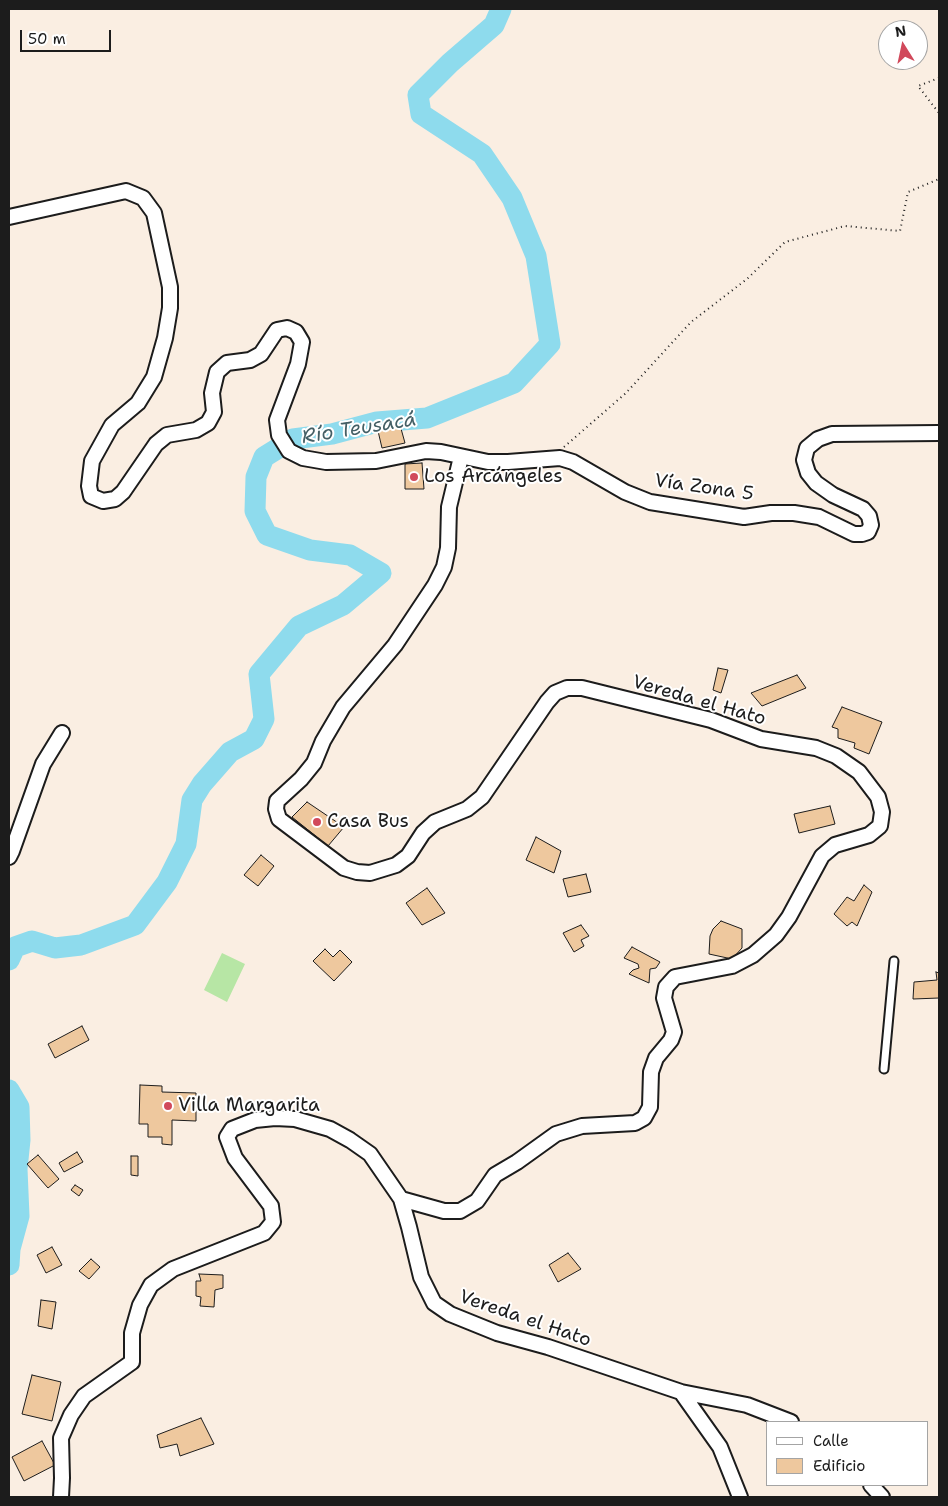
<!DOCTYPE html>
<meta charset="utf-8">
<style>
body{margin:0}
#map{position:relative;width:948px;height:1506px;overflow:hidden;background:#faeee2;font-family:"Shantell Sans",sans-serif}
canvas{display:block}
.frame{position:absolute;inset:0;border:10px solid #1c1c1c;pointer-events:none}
.legend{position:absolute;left:766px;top:1421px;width:162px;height:65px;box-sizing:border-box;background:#fff;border:1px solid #a4a4a4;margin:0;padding:6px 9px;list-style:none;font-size:15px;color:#1c1c1c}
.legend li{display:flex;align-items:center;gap:10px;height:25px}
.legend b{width:25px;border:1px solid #a4a4a4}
.north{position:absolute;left:878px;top:20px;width:50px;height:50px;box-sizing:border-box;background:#fff;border:1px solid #a4a4a4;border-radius:50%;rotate:350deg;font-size:14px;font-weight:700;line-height:20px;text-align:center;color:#1c1c1c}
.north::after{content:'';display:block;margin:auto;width:18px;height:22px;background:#d1495b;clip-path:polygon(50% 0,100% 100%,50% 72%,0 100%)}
.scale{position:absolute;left:20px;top:30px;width:91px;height:22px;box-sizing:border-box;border:2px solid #1c1c1c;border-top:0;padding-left:6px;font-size:15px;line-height:18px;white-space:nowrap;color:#1c1c1c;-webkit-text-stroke:4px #fff;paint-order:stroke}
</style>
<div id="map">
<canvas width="948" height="1506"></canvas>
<div class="frame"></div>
<ul class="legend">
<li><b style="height:6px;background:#fff"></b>Calle</li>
<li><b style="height:14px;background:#eec89e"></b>Edificio</li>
</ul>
<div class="north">N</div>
<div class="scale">50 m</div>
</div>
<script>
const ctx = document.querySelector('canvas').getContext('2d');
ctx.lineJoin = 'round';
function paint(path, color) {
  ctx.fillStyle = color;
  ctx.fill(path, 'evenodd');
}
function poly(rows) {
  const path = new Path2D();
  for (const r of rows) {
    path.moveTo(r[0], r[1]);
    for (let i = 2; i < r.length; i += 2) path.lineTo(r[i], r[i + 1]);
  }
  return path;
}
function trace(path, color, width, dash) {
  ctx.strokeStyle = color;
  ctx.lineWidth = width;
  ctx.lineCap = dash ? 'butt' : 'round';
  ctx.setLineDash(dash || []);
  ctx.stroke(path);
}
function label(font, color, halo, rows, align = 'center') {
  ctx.font = font + ' "Shantell Sans",sans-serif';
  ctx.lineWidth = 4;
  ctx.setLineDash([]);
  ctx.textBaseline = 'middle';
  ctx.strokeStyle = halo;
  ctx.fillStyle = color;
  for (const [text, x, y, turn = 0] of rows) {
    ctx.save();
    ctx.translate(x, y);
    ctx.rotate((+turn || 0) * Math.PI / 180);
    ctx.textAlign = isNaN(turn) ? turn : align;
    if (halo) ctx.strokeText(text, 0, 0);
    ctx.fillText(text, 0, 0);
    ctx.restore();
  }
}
const green = poly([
 [222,953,245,964,227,1002,204,990],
 [9,1122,14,1157,11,1203,20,1254,9,1278]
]);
const river = poly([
 [9,960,15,947,32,941,55,948,81,945,135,925,167,882,186,844,192,800,202,784,230,752,254,739,264,719,259,674,299,626,343,605,381,573,350,555,310,550,267,535,255,511,256,477,264,457,293,439,332,434,377,422,427,418,514,383,550,344,536,256,512,198,482,154,421,114,418,95,450,63,494,25,501,9],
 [9,1090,19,1107,20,1140,17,1169,19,1216,10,1249,9,1265]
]);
const building = poly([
 [400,425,405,443,382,448,378,431,400,425],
 [422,463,424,489,405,489,405,464,422,463],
 [718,668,728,670,721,693,713,690,718,668],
 [797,675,806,688,762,706,751,693,797,675],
 [842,707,882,722,869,754,854,748,855,743,838,738,838,729,832,727,842,707],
 [307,802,344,827,328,846,292,817,307,802],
 [830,806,835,824,799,833,794,814,830,806],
 [536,837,561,851,554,873,526,860,536,837],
 [261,855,274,866,258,886,244,875,261,855],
 [586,874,591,892,568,897,563,879,586,874],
 [864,885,872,892,857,926,852,922,847,926,834,914,847,897,854,901,864,885],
 [427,888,445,913,422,925,406,903,427,888],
 [721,921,742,929,742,948,732,959,709,954,710,936,713,929,721,921],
 [581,925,589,936,581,940,584,946,574,952,563,933,581,925],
 [632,947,660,962,656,968,650,969,649,983,629,974,633,970,639,968,638,964,624,958,632,947],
 [325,949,333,957,340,950,352,962,334,981,313,961,325,949],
 [936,972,939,973,939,998,913,999,914,982,937,980,936,972],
 [82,1026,89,1040,55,1058,48,1044,82,1026],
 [140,1085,162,1086,162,1092,196,1093,196,1121,172,1120,172,1145,162,1144,162,1137,148,1137,148,1124,139,1124,140,1085],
 [77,1152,83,1162,64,1172,59,1163,77,1152],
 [38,1155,59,1179,48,1188,27,1164,38,1155],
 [131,1156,138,1156,138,1176,131,1175,131,1156],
 [75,1185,83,1190,79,1196,71,1190,75,1185],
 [52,1247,62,1265,46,1273,37,1255,52,1247],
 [568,1253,581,1269,558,1282,549,1265,568,1253],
 [91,1259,100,1267,89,1279,79,1271,91,1259],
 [199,1274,223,1275,223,1288,215,1290,214,1307,200,1306,201,1297,196,1296,196,1281,201,1281,199,1274],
 [41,1300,56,1302,52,1329,38,1326,41,1300],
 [32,1375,61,1382,52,1421,22,1414,32,1375],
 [201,1418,214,1444,180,1456,177,1444,160,1448,157,1435,201,1418],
 [42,1441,55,1465,24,1481,12,1457,42,1441]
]);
const path = poly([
 [939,78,918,86,939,113],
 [564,447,626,393,691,322,747,279,785,242,845,226,900,231,908,192,939,179]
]);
const lane = poly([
 [884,1069,894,961]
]);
const street = poly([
 [9,217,126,191,143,198,154,213,170,287,170,308,165,338,154,377,138,403,112,425,92,461,89,486,91,496,103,501,115,499,123,492,156,444,167,435,196,430,208,423,214,412,212,393,217,372,227,363,250,360,261,354,277,330,287,328,296,332,302,342,298,364,277,420,279,435,289,451,303,458,326,462,376,461,426,451,441,452,488,462,508,462,560,458,573,462,625,492,650,502,744,517,771,513,794,513,819,517,854,534,862,534,868,532,871,525,869,516,863,509,833,495,816,483,808,473,804,460,807,448,818,439,832,434,939,433],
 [9,857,12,851,43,764,62,733],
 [401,1199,409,1227,421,1277,434,1303,450,1314,497,1333,548,1347,681,1392,747,1405,791,1422],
 [681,1392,720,1447,740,1497],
 [871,1485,882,1497],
 [61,1497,62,1478,61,1438,71,1415,84,1396,132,1362,132,1333,140,1305,151,1285,173,1269,264,1233,273,1222,271,1206,235,1158,227,1137,232,1129,255,1120,275,1118,295,1119,330,1129,350,1140,370,1154,401,1199,444,1211,460,1211,477,1201,495,1175,517,1162,556,1134,582,1126,635,1123,644,1118,650,1107,651,1072,656,1058,671,1040,674,1032,664,998,666,987,675,977,732,966,753,955,776,935,789,917,822,856,835,845,869,835,880,826,882,812,878,797,859,772,836,756,816,748,761,739,711,720,582,688,567,688,555,693,547,702,482,797,467,809,435,822,423,833,408,856,396,865,370,873,357,872,344,868,279,819,276,809,277,801,301,779,314,763,323,741,343,707,395,645,435,585,444,567,448,548,449,507,461,457]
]);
const markers = [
 [414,477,5,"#d1495b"],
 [317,822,5,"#d1495b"],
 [168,1106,5,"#d1495b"]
];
const poiNames = [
 ["Los Arcángeles",424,477],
 ["Casa Bus",327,822],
 ["Villa Margarita",178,1106]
];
const streetNames = [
 ["Vía Zona 5",704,488,8],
 ["Vereda el Hato",699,701,16],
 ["Vereda el Hato",525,1319,19]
];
const waterNames = [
 ["Río Teusacá",359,429,-9]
];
paint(green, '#b7e6a5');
trace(river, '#8edbed', 21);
paint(building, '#eec89e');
trace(building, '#1c1c1c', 1);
trace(lane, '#1c1c1c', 11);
trace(street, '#1c1c1c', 18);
trace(path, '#1c1c1c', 2, [1, 4]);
trace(lane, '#fff', 7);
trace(street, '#fff', 14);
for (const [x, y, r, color] of markers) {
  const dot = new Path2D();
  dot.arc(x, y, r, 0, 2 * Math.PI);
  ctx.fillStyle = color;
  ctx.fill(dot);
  trace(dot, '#fff', 2);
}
label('19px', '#1c1c1c', '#fff', poiNames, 'left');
label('19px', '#1c1c1c', '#fff', streetNames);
label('italic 20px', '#445f65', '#fff', waterNames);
</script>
